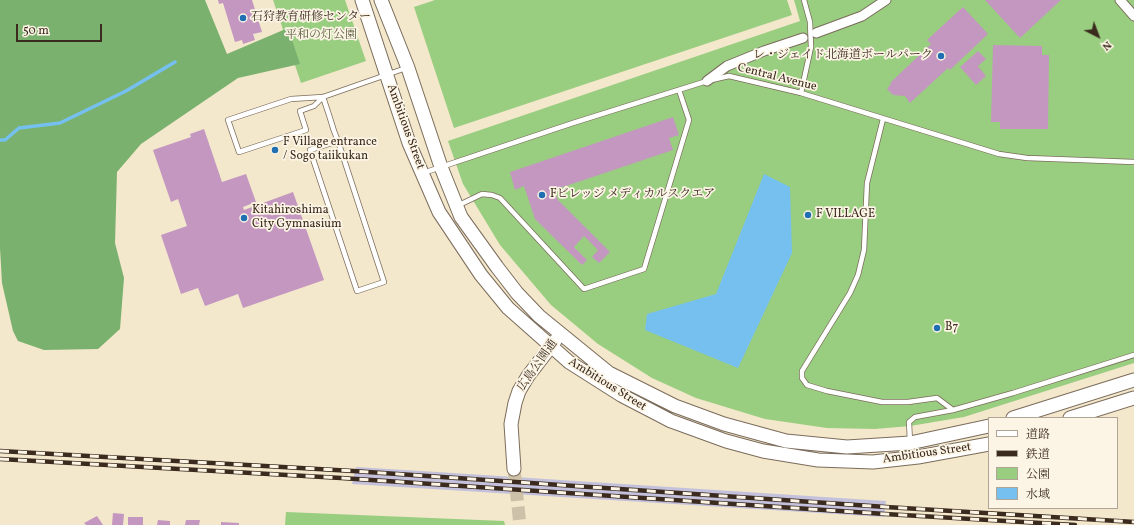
<!DOCTYPE html>
<meta charset="utf-8">
<style>
body{margin:0}
#map{position:relative;width:1134px;height:525px;overflow:hidden;background:#f3e7cc;font-family:Vollkorn,"Noto Serif JP",serif}
canvas{display:block}
.legend{position:absolute;left:988px;top:417px;width:130px;height:92px;box-sizing:border-box;background:#fcf5e5;border:1px solid #afa495;margin:0;padding:5px 7px;list-style:none;font-size:12px;color:#3b2a1e}
.legend li{display:flex;align-items:center;gap:8px;height:20px}
.legend b{width:20px;border:1px solid #afa495}
.north{position:absolute;left:1078px;top:16px;width:40px;height:40px;-webkit-text-stroke:3px #fcf5e5;paint-order:stroke;rotate:138deg;font-size:11px;font-weight:700;line-height:16px;text-align:center;color:#3b2a1e}
.north::after{content:'';display:block;margin:auto;width:14px;height:18px;background:#3b2a1e;clip-path:polygon(50% 0,100% 100%,50% 72%,0 100%)}
.scale{position:absolute;left:16px;top:24px;width:86px;height:18px;box-sizing:border-box;border:2px solid #3b2a1e;border-top:0;padding-left:5px;font-size:12px;line-height:14px;white-space:nowrap;color:#3b2a1e;-webkit-text-stroke:3px #fcf5e5;paint-order:stroke}
</style>
<div id="map">
<canvas width="1134" height="525"></canvas>
<ul class="legend">
<li><b style="height:5px;background:#fff"></b>道路</li>
<li><b style="height:5px;background:#3b2a1e"></b>鉄道</li>
<li><b style="height:11px;background:#99ce80"></b>公園</li>
<li><b style="height:11px;background:#76c0ef"></b>水域</li>
</ul>
<div class="north">N</div>
<div class="scale">50 m</div>
</div>
<script>
const ctx = document.querySelector('canvas').getContext('2d');
ctx.lineJoin = 'round';
function paint(path, color) {
  ctx.fillStyle = color;
  ctx.fill(path, 'evenodd');
}
function poly(rows) {
  const path = new Path2D();
  for (const r of rows) {
    path.moveTo(r[0], r[1]);
    for (let i = 2; i < r.length; i += 2) path.lineTo(r[i], r[i + 1]);
  }
  return path;
}
function trace(path, color, width, dash) {
  ctx.strokeStyle = color;
  ctx.lineWidth = width;
  ctx.lineCap = dash ? 'butt' : 'round';
  ctx.setLineDash(dash || []);
  ctx.stroke(path);
}
function label(font, color, halo, rows, align = 'center') {
  ctx.font = font + ' Vollkorn,"Noto Serif JP",serif';
  ctx.lineWidth = 3.5;
  ctx.setLineDash([]);
  ctx.textBaseline = 'middle';
  ctx.strokeStyle = halo;
  ctx.fillStyle = color;
  for (const [text, x, y, turn = 0] of rows) {
    ctx.save();
    ctx.translate(x, y);
    ctx.rotate((+turn || 0) * Math.PI / 180);
    ctx.textAlign = isNaN(turn) ? turn : align;
    if (halo) ctx.strokeText(text, 0, 0);
    ctx.fillText(text, 0, 0);
    ctx.restore();
  }
}
const industrial = poly([
 [356,467,437,472,886,501,884,517,352,484]
]);
const green = poly([
 [273,0,345,0,366,61,301,83],
 [435,0,787,0,792,15,454,128,414,7],
 [794,0,1134,0,1134,363,964,417,910,426,875,429,827,428,765,419,696,398,652,378,598,344,551,305,500,245,463,184,448,141,800,21],
 [286,512,504,521,505,525,285,525]
]);
const forest = poly([
 [0,0,205,0,227,54,288,28,300,64,238,78,141,144,117,172,115,243,124,278,120,329,98,349,44,350,18,341,13,331,2,283,0,248]
]);
const water = poly([
 [764,174,790,187,792,253,738,368,645,330,647,314,716,294]
]);
const stream = poly([
 [0,140,5,140,19,128,60,123,126,91,175,62]
]);
const building = poly([
 [218,0,252,0,262,32,253,34,255,40,243,44,242,40,235,42,223,3,219,4],
 [985,0,1061,0,1020,38],
 [963,7,988,34,950,70,948,68,910,103,905,96,893,95,887,89,891,84,890,83,931,44,927,40],
 [993,45,1042,46,1042,55,1049,55,1048,129,1000,129,1000,122,991,122],
 [978,51,986,59,978,66,986,76,976,85,960,67],
 [673,117,679,135,669,138,673,150,554,190,558,200,610,252,599,263,592,257,598,250,584,236,574,247,587,260,582,265,535,219,524,186,515,190,510,172],
 [204,129,222,182,246,174,256,202,243,207,244,210,293,192,324,280,243,308,238,294,205,306,198,288,181,294,161,235,187,226,178,199,171,202,153,150,191,137,190,134],
 [113,513,124,514,123,525,112,525],
 [97,516,103,525,86,525,84,523],
 [128,517,143,517,143,525,128,525],
 [158,520,170,521,170,525,157,525],
 [186,520,200,520,199,525,185,525],
 [221,522,239,523,239,525,221,525]
]);
const secondaryTunnel = poly([
 [514,469,520,525]
]);
const lane = poly([
 [801,93,811,47,810,22,804,0],
 [323,97,329,115,334,131,338,141,384,282,357,291,310,150,338,141],
 [323,97,314,106,300,111,306,130,239,152,228,120,291,99,323,97,406,68],
 [883,119,867,183,864,250,858,275,850,293,802,371,802,378,807,385,827,391,882,402,908,402,937,398,953,410],
 [423,173,573,123,707,81,729,76,801,93,999,154,1027,158,1134,162],
 [457,206,482,194,492,195,500,198,584,289,644,269,689,120,679,90],
 [910,442,909,422,915,417,953,410,1013,393,1134,355]
]);
const street = poly([
 [1120,0,1134,16],
 [816,33,862,16,886,0],
 [707,81,727,66,764,51,803,38]
]);
const secondary = poly([
 [362,0,409,143,439,212,481,275,508,308,569,362,621,395,671,421,726,441,763,451,818,460,873,462,918,457,989,444],
 [381,0,408,68,441,167,461,217,497,267,517,293,539,316,609,373,675,406,724,424,786,441,847,447,910,443,989,426],
 [1013,418,1134,380],
 [1070,418,1134,398],
 [514,469,511,424,515,403,519,391,528,376,555,341]
]);
const rail = poly([
 [0,451,353,471,886,507,1134,522],
 [0,459,341,478,885,514,1075,525]
]);
const markers = [
 [243,18,4,"#1f6fb2"],
 [941,56,4,"#1f6fb2"],
 [275,150,4,"#1f6fb2"],
 [542,195,4,"#1f6fb2"],
 [808,215,4,"#1f6fb2"],
 [244,218,4,"#1f6fb2"],
 [937,328,4,"#1f6fb2"]
];
const poiNames = [
 ["石狩教育研修センター",251,18],
 ["レ・ジェイド北海道ボールパーク",933,56,"right"],
 ["F Village entrance",283,143],
 ["/ Sogo taiikukan",283,157],
 ["Fビレッジ メディカルスクエア",550,195],
 ["Kitahiroshima",252,211],
 ["City Gymnasium",252,225],
 ["F VILLAGE",816,215],
 ["B7",945,328]
];
const parkNames = [
 ["平和の灯公園",321,36]
];
const streetNames = [
 ["Central Avenue",777,78,14],
 ["Ambitious Street",405,127,70],
 ["広島公園通",538,366,-55],
 ["Ambitious Street",607,385,32],
 ["Ambitious Street",927,454,-8]
];
paint(industrial, '#c3c1db');
paint(green, '#99ce80');
paint(forest, '#7ab16e');
paint(water, '#76c0ef');
trace(stream, '#76c0ef', 3.5);
paint(building, '#c497c0');
trace(secondaryTunnel, '#cec1a9', 13, [13, 6]);
trace(lane, '#7b6c5b', 6);
trace(street, '#7b6c5b', 11);
trace(secondary, '#7b6c5b', 15);
trace(lane, '#fff', 4.5);
trace(street, '#fff', 9);
trace(secondary, '#fff', 13);
trace(rail, '#3b2a1e', 4.5);
trace(rail, '#fcf5e5', 3, [9]);
for (const [x, y, r, color] of markers) {
  const dot = new Path2D();
  dot.arc(x, y, r, 0, 2 * Math.PI);
  ctx.fillStyle = color;
  ctx.fill(dot);
  trace(dot, '#fcf5e5', 1.5);
}
label('12px', '#3b2a1e', '#fcf5e5', poiNames, 'left');
label('12px', '#575b3b', '#fcf5e5', parkNames);
label('12px', '#3b2a1e', '#fcf5e5', streetNames);
</script>
